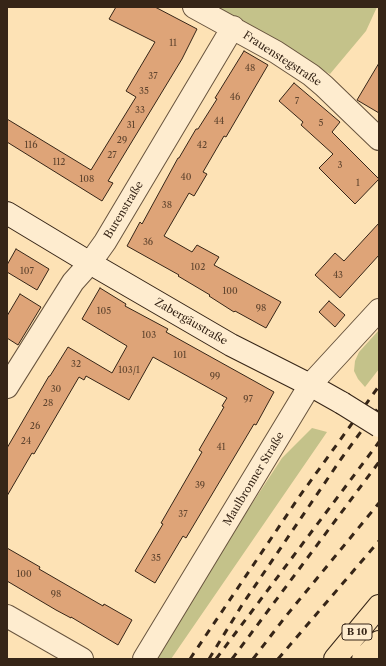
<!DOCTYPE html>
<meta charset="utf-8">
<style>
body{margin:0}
#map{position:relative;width:386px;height:666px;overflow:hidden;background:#fde2b5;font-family:"Libre Caslon Text",serif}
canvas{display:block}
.frame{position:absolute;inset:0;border:8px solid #362517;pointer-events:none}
</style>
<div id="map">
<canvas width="386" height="666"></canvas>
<div class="frame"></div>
</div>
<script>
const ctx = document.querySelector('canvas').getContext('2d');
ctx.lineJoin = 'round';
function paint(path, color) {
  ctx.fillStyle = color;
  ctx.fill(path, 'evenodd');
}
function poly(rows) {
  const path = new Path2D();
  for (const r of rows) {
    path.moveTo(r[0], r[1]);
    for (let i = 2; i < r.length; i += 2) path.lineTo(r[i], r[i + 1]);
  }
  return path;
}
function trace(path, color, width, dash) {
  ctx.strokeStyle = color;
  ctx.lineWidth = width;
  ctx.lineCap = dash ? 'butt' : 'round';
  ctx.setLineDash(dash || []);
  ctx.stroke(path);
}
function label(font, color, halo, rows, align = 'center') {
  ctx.font = font + ' "Libre Caslon Text",serif';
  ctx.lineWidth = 4;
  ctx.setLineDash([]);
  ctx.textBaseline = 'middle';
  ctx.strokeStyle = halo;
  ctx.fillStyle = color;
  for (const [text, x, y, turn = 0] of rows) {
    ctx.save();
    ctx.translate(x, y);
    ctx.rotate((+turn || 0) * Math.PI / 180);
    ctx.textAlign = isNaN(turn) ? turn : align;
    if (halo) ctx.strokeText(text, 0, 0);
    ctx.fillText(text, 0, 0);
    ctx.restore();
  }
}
const green = poly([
 [205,7,377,7,366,31,330,74],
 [379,330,379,369,365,387,358,379,354,371,355,361,359,352],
 [312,428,327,432,171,659,150,659,282,458]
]);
const building = poly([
 [116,7,155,7,197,29,182,59,108,181,113,183,102,201,7,142,7,119,91,170,136,97,126,91,155,42,109,19,116,7],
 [244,51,268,65,226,137,224,136,203,172,207,174,194,196,189,193,164,236,192,252,197,245,219,257,214,265,281,302,266,328,235,311,234,312,209,296,210,295,178,276,179,275,127,246,140,222,142,224,178,158,179,158,196,129,198,129,217,99,215,98,244,51],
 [379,63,379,113,357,100,379,63],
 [294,83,340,122,332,132,379,179,355,204,319,168,333,154,301,125,303,122,279,101,294,83],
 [379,223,379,255,340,298,315,275,335,253,344,261,379,223],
 [16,249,49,269,37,290,7,272,7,265,16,249],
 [100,288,126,304,125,306,168,329,166,332,274,392,256,425,254,424,186,538,183,536,155,583,135,571,163,524,161,523,202,452,199,450,224,407,222,406,227,398,153,357,129,400,86,376,84,380,79,377,34,454,32,453,7,496,7,448,49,376,50,376,68,347,112,373,127,346,82,319,100,288],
 [20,294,41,307,18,345,7,338,7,316,20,294],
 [329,301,345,315,335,327,319,312,329,301],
 [7,548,40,567,39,569,103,606,104,604,132,620,118,645,71,617,71,618,56,610,7,581,7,548]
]);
const minor = poly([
 [194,7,276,52,311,75,324,86,379,139],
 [7,387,73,282,90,263,105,242,233,27],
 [7,616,82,659],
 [144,659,310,385,379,310]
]);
const secondary = poly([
 [7,213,90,263,231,345,310,385,342,403]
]);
const trunk = poly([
 [335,659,379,606],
 [363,659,379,642]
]);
const rail = poly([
 [190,659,299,497,379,386],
 [209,659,242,605,341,459,379,407],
 [216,659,379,442],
 [232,659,379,462],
 [253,659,286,616,379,503],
 [278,659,379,541]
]);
const secondaryBridge = poly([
 [342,403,379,426]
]);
const numberNames = [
 ["11",173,43],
 ["48",250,68],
 ["37",153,76],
 ["35",144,91],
 ["46",235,97],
 ["7",297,101],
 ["33",140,110],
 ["44",219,121],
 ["5",321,123],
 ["31",131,125],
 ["29",122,140],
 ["116",31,145],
 ["42",202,145],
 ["27",112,155],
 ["112",59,162],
 ["3",340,165],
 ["40",186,177],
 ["108",87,179],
 ["1",358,183],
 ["38",167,205],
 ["36",148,242],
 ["102",198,267],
 ["107",27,271],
 ["43",338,275],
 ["100",230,291],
 ["98",261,308],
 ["105",104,311],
 ["103",149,335],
 ["101",180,355],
 ["32",76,364],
 ["103/1",129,370],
 ["99",215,376],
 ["30",56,389],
 ["97",248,399],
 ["28",48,403],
 ["26",35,426],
 ["24",26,441],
 ["41",221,447],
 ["39",200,485],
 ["37",183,514],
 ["35",156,558],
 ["100",24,574],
 ["98",56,594]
];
const shields = [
 [357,632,30]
];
const shieldNames = [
 ["B 10",357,632]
];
const streetNames = [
 ["Frauenstegstraße",282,59,33],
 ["Burenstraße",124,210,-59],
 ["Zabergäustraße",191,322,30],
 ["Maulbronner Straße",254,479,-59]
];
paint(green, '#c4c28a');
paint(building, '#dea478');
trace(building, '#362517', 1);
trace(minor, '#68543e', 24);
trace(secondary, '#362517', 24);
trace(trunk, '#362517', 24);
trace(minor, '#feeccf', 22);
trace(secondary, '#feeccf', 22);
trace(trunk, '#fde2b5', 22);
trace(rail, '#362517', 3, [7, 7]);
trace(secondaryBridge, '#362517', 24, []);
trace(secondaryBridge, '#feeccf', 22);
label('9px', '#60452f', null, numberNames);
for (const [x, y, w] of shields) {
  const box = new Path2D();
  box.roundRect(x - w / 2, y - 8, w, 16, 3);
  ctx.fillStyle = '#feeccf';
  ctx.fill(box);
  trace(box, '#362517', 1);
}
label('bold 10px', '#362517', null, shieldNames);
label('11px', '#362517', '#feeccf', streetNames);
</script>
